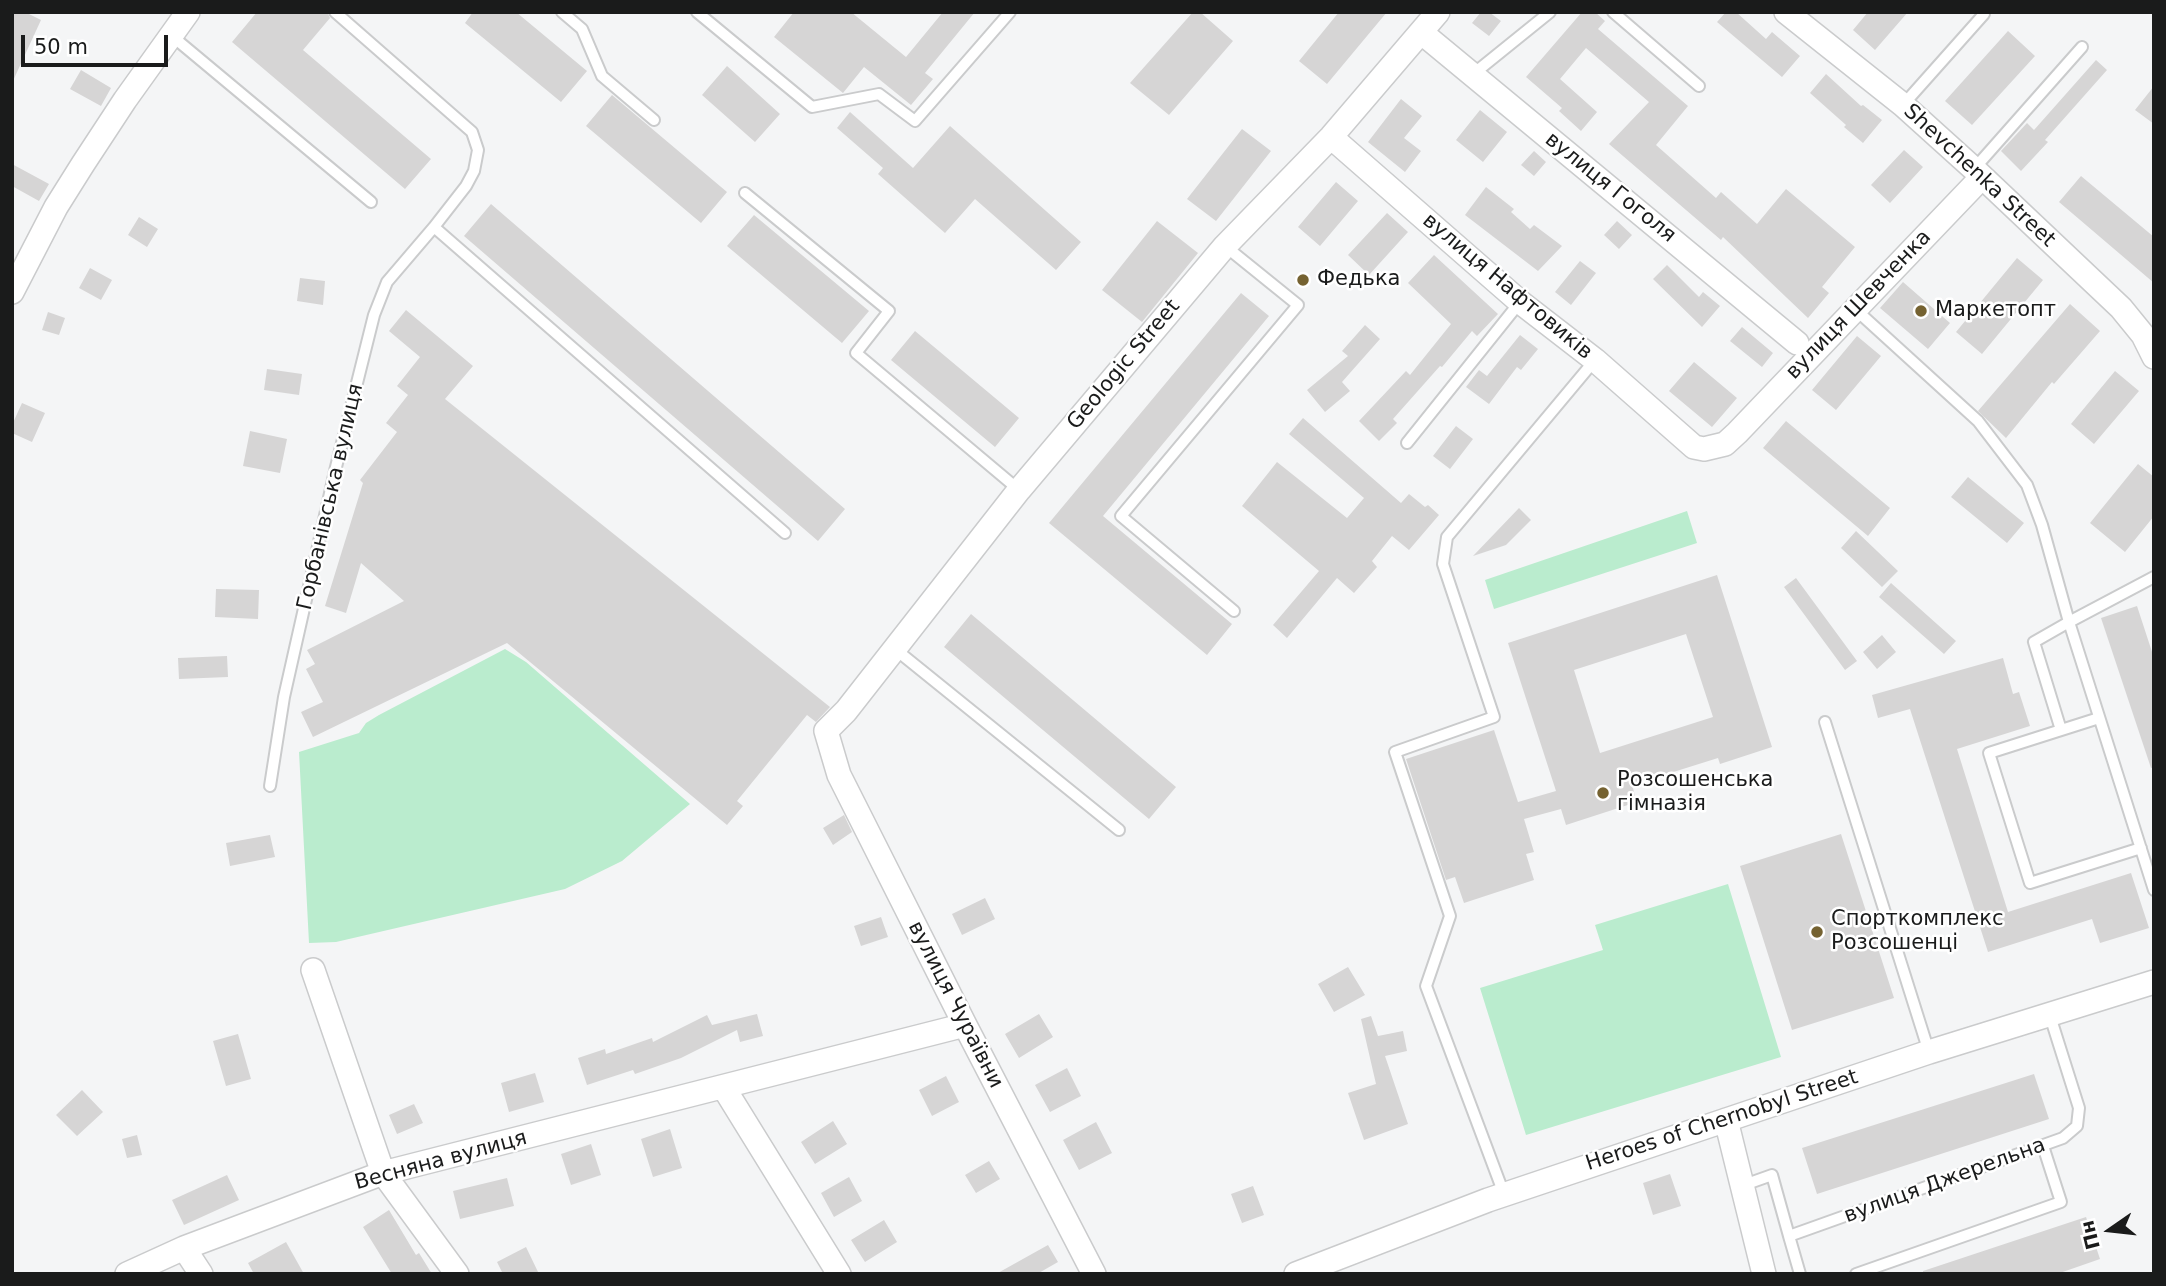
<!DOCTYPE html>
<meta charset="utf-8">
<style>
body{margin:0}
#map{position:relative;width:2166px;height:1286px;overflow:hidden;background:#f4f5f6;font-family:"DejaVu Sans",sans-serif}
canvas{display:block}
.frame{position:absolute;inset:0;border:14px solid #1a1b1b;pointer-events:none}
.north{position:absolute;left:2075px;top:1195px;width:70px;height:70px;-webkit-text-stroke:5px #fff;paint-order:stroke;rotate:256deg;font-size:19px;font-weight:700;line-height:28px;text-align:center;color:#1a1b1b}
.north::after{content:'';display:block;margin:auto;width:24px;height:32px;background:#1a1b1b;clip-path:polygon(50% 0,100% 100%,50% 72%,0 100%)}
.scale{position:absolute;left:21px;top:35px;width:147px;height:32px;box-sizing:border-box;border:4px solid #1a1b1b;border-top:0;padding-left:9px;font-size:21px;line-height:24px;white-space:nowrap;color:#1a1b1b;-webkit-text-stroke:5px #fff;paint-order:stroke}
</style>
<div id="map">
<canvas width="2166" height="1286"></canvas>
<div class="frame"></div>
<div class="north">Пн</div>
<div class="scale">50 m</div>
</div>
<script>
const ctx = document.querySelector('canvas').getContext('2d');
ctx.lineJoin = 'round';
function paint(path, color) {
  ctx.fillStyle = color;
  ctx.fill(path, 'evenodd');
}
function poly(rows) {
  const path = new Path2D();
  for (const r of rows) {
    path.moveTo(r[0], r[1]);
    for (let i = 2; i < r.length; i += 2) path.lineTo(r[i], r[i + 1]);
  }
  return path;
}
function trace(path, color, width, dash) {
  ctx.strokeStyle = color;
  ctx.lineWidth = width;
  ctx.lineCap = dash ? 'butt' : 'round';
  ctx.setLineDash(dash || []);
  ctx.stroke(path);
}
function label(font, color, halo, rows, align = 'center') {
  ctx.font = font + ' "DejaVu Sans",sans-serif';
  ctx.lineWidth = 5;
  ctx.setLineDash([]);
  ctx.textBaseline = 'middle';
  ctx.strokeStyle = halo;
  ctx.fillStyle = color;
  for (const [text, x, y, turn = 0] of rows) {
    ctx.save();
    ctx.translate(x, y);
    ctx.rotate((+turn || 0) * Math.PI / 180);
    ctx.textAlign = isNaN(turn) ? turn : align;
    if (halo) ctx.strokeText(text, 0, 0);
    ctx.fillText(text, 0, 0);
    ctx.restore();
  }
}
const green = poly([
 [1687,511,1697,543,1494,609,1485,580],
 [505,649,526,662,690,804,622,861,565,889,336,942,309,943,299,752,359,733,366,723,379,715],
 [1728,884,1781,1057,1526,1135,1480,988,1603,950,1595,925]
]);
const building = poly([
 [12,12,25,12,41,20,12,83],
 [257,12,327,12,330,18,303,50,431,159,405,189,232,42],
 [473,12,516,12,587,71,561,102,465,23],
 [794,12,851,12,906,57,943,12,975,12,925,73,933,79,911,105,864,67,843,93,774,37],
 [1193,12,1200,12,1233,41,1169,115,1130,83],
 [1339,12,1387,12,1327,84,1299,61],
 [1481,12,1489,12,1501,21,1489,36,1472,23],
 [1582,12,1595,12,1605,21,1598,29,1688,106,1656,145,1716,198,1721,192,1757,224,1786,189,1855,247,1822,287,1829,293,1808,318,1723,237,1721,240,1609,144,1649,102,1586,48,1560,79,1597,112,1581,131,1559,111,1562,108,1526,77],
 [1726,12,1736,12,1766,39,1772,32,1800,56,1782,77,1717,22],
 [1868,12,1908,12,1875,50,1853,30],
 [2008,31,2035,56,1972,125,1945,101],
 [2096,60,2107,70,2045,140,2048,142,2021,171,2001,151,2027,123,2034,130],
 [727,66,780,114,755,142,702,95],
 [81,70,111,88,101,106,70,89],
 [1826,74,1861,106,1863,105,1882,120,1863,143,1844,127,1846,125,1810,93],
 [2154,86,2154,124,2135,110],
 [612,95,727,192,701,223,586,126],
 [1401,99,1422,116,1404,138,1421,151,1405,172,1368,142],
 [1480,110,1507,132,1483,162,1456,140],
 [850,112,913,168,950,126,1081,242,1056,270,975,199,945,233,878,174,883,168,837,128],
 [1242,129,1271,151,1216,221,1187,199],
 [1904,150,1923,167,1890,203,1871,185],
 [1534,151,1546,162,1534,176,1521,165],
 [12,164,49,184,39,201,12,186],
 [2081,176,2154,237,2154,283,2059,202],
 [1336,182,1358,201,1320,246,1298,227],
 [1486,187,1514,209,1511,212,1530,229,1534,225,1562,246,1538,271,1465,215],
 [491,204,845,509,818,541,464,236],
 [1387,213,1408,232,1369,275,1348,255],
 [754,215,869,311,842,343,727,246],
 [139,217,158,229,147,247,128,235],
 [1157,221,1198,253,1142,322,1102,290],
 [1617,221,1632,235,1619,249,1604,235],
 [1434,255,1498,314,1477,336,1472,331,1442,367,1440,366,1393,419,1397,423,1379,441,1359,421,1406,371,1410,375,1451,324,1408,283],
 [2017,258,2043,280,1982,354,1956,332],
 [1580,261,1596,273,1571,305,1555,292],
 [1667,265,1699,297,1703,292,1720,306,1702,327,1653,279],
 [90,268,112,280,101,300,79,288],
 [300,278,325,281,323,305,297,301],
 [1903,282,1950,323,1928,349,1880,308],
 [1241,293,1269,316,1103,516,1232,624,1207,655,1049,523],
 [2070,304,2100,331,2054,384,2052,382,2006,438,1978,411],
 [406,310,473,366,445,399,830,707,816,722,807,715,737,801,743,806,727,825,507,643,313,737,301,712,323,702,306,669,315,664,307,650,404,601,361,563,346,613,325,606,363,483,360,480,397,432,386,423,408,395,397,386,420,357,389,331],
 [48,312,65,318,59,335,42,330],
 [1365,325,1380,339,1342,382,1350,391,1325,412,1307,390,1348,356,1342,351],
 [1742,327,1773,353,1762,367,1730,341],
 [915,331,1019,418,995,447,891,360],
 [1520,335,1538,349,1521,370,1517,367,1489,404,1466,387,1479,370,1487,376],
 [1857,336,1881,356,1836,410,1812,390],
 [1694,362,1737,398,1712,427,1669,391],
 [267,369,302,374,299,395,264,390],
 [2115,371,2139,391,2094,444,2071,424],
 [22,403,45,413,32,442,12,433,12,425],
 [1303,418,1401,503,1409,494,1425,507,1428,505,1439,515,1409,550,1392,536,1372,561,1377,567,1354,593,1337,578,1287,638,1273,625,1319,571,1242,506,1277,462,1347,518,1364,498,1289,434],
 [1786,421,1890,508,1868,536,1763,448],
 [1456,426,1473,439,1450,469,1433,456],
 [250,431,287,439,280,473,243,466],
 [2138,464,2154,477,2154,516,2125,552,2090,523],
 [1968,477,2024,523,2007,543,1951,497],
 [1519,508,1531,520,1506,545,1473,556],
 [1856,531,1898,571,1882,587,1841,548],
 [1717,575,1772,747,1720,764,1718,758,1632,785,1637,802,1566,825,1561,809,1524,819,1534,852,1526,854,1534,880,1464,903,1455,877,1446,880,1406,759,1494,730,1518,802,1556,791,1508,643],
 [1686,634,1713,717,1600,753,1574,670],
 [1796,578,1857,661,1845,670,1784,587],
 [1891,583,1956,641,1944,654,1879,597],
 [216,589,259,590,258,619,215,617],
 [2137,606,2154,658,2154,767,2151,768,2101,618],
 [971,614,1176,787,1149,819,944,647],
 [1882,635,1896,652,1877,669,1863,652],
 [227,656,228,677,179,679,178,658],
 [2003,658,2013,694,2019,692,2030,726,1957,749,2008,912,2131,873,2149,928,2100,943,2092,919,1988,952,1910,709,1878,718,1872,695],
 [844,815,852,832,833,845,823,828],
 [1841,834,1894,998,1792,1030,1740,866],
 [270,835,275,857,230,866,226,843],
 [985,898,995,919,962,935,952,914],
 [881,917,888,937,861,946,854,926],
 [1348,967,1365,995,1334,1012,1318,984],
 [757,1014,763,1036,740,1042,737,1030,681,1058,635,1074,633,1070,587,1085,578,1058,605,1049,606,1054,652,1038,653,1042,707,1015,712,1025],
 [1039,1014,1053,1037,1019,1058,1005,1034],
 [1371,1016,1378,1036,1403,1031,1407,1051,1385,1056,1408,1124,1364,1140,1348,1093,1376,1084,1361,1019],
 [238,1034,251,1079,226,1086,213,1041],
 [1067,1068,1081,1096,1050,1112,1035,1085],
 [535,1073,544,1102,509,1112,501,1083],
 [2034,1074,2049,1119,1817,1194,1802,1148],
 [946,1076,959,1102,932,1116,919,1090],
 [82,1090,103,1112,77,1136,56,1115],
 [414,1104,423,1123,397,1134,389,1115],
 [833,1121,847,1144,815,1164,801,1142],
 [1096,1122,1112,1153,1079,1170,1063,1140],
 [670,1129,682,1168,653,1177,641,1139],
 [137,1135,142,1155,127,1158,122,1139],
 [591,1144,601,1175,571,1185,561,1154],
 [989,1161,1000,1179,976,1193,965,1175],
 [1670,1174,1681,1206,1653,1215,1643,1183],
 [227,1175,239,1200,184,1225,172,1200],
 [849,1177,862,1201,834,1217,821,1193],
 [507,1178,514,1206,460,1219,453,1191],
 [1253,1186,1264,1215,1242,1223,1231,1194],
 [389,1210,416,1255,419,1253,432,1274,392,1274,363,1227],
 [2086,1217,2100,1259,2057,1274,1923,1274,1923,1271],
 [884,1220,897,1242,865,1262,851,1240],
 [286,1242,304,1274,254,1274,248,1263],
 [1048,1245,1058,1262,1037,1274,996,1274],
 [526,1247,539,1274,503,1274,497,1262]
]);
const service = poly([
 [335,12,472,132,478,150,474,171,466,186,434,227,785,533],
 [562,12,582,29,602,76,654,120],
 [697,12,812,107,879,94,915,121,1010,12],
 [1613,12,1699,86],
 [172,36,371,202],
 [1472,75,1550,12],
 [1903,105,1984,14],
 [1974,169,2082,47],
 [745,193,889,311,856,353,1019,490],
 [1225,246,1298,305,1121,516,1234,611],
 [1855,309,1978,421,2027,485,2042,525,2069,622,2034,642,2061,730],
 [1407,443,1520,302],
 [2154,577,2069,622,2154,890],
 [895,649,1119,830],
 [2099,718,1989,753,2030,883,2141,848],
 [1825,722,1929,1052],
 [270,786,284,697,335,471,374,315,387,282,434,227],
 [1744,1185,1772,1175,1789,1236,2063,1138,2077,1126,2079,1108,2050,1016],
 [1504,1194,1426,986,1450,916,1395,752,1494,717,1443,564,1447,537,1595,360],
 [1789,1236,1800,1274],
 [1856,1274,2061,1202,2043,1146]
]);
const minor = poly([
 [1786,12,1903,105,1974,169,2121,308,2143,335,2154,357],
 [1422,33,1797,343],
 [1331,137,1520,302,1595,360,1694,447,1704,449,1725,444,1737,433,1982,177],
 [12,292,56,207,83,164,125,100,188,12],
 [313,970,383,1173,457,1274],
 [724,1088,839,1274],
 [1726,1120,1764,1274],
 [184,1248,201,1274],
 [127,1274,184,1248,383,1173,965,1025],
 [1094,1274,965,1025,839,775,826,731,846,711,1019,490,1225,246,1331,137,1438,12],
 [1296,1274,1488,1200,1929,1052,2154,982]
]);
const markers = [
 [1303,280,7,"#756231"],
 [1921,311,7,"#756231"],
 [1603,793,7,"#756231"],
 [1817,932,7,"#756231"]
];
const streetNames = [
 ["Shevchenka Street",1979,176,43],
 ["вулиця Гоголя",1610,188,39],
 ["вулиця Нафтовиків",1507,287,40],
 ["вулиця Шевченка",1859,305,-46],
 ["Geologic Street",1124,365,-50],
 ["Горбанівська вулиця",331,497,-77],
 ["вулиця Чураївни",955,1005,63],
 ["Heroes of Chernobyl Street",1722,1121,-18],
 ["Весняна вулиця",441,1161,-15],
 ["вулиця Джерельна",1945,1181,-20]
];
const poiNames = [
 ["Федька",1317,280],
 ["Маркетопт",1935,311],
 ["Розсошенська",1617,781],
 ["гімназія",1617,805],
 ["Спорткомплекс",1831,920],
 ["Розсошенці",1831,944]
];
paint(green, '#baecce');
paint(building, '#d6d5d5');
trace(service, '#cacbcc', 14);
trace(minor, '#cacbcc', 26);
trace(service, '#fff', 10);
trace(minor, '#fff', 23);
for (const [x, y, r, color] of markers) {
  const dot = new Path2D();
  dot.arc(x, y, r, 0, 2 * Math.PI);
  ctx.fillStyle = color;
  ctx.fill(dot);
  trace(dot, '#fff', 2.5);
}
label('21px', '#1a1b1b', '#fff', streetNames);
label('21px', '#1a1b1b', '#fff', poiNames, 'left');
</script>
